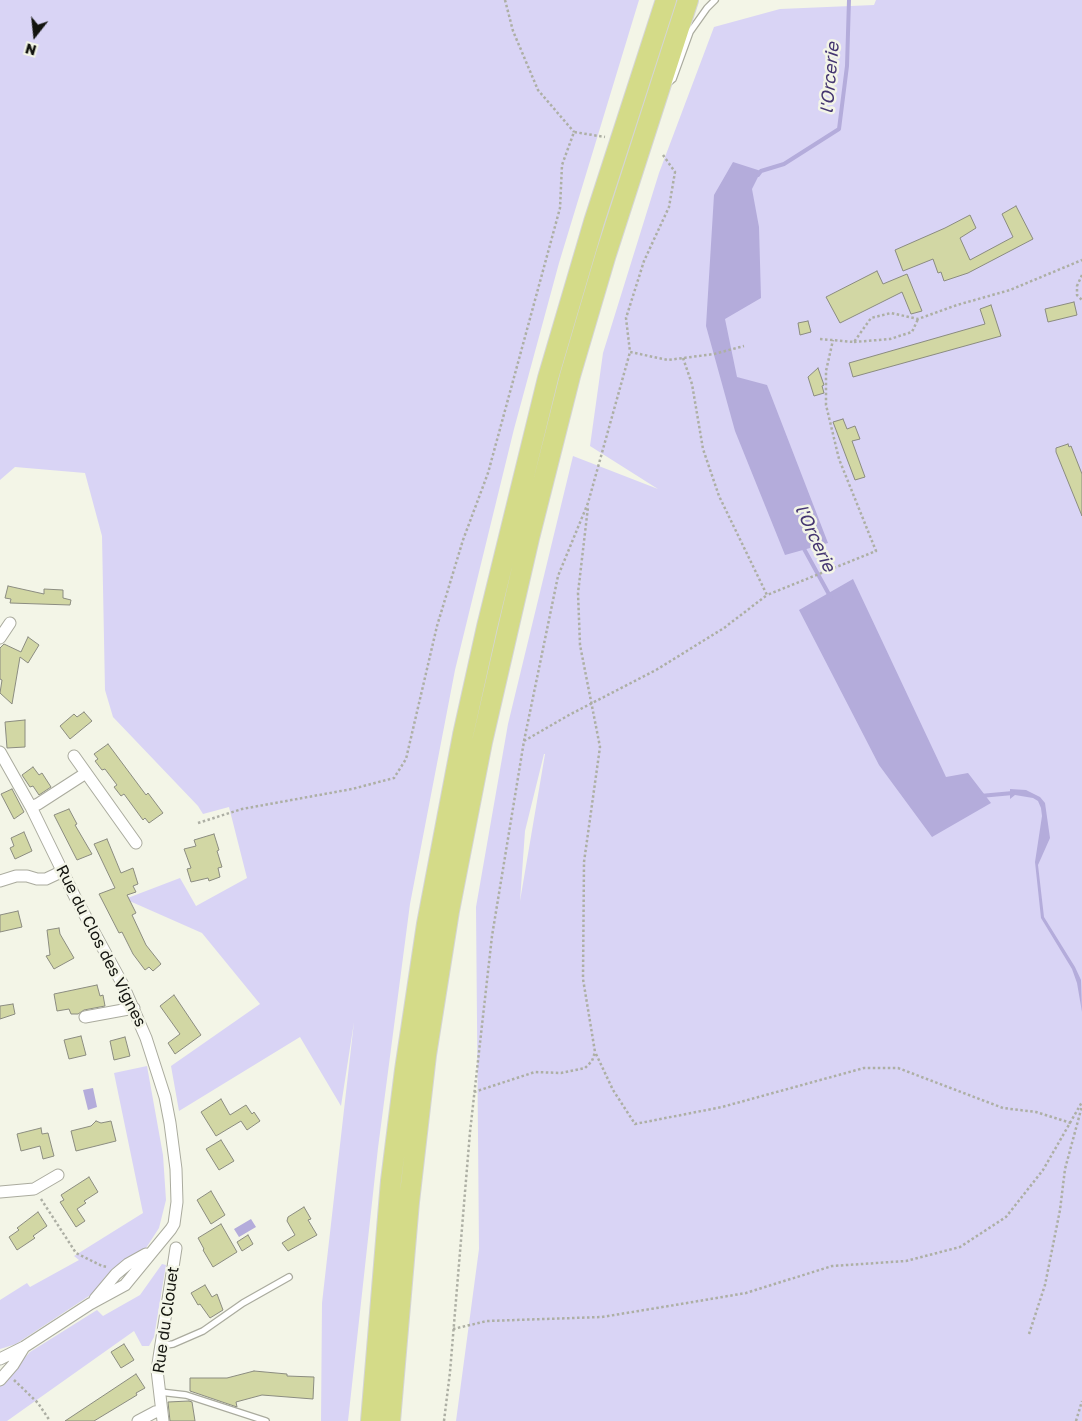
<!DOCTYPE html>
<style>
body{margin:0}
#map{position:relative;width:1082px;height:1421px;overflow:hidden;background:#f3f5e7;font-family:"Golos Text",sans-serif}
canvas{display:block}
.north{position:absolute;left:10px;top:10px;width:50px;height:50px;-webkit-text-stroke:4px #f3f5e7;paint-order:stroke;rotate:196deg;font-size:14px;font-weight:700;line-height:20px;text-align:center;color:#13140f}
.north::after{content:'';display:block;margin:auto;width:18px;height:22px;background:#13140f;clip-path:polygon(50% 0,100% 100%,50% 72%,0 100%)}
</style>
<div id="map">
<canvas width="1082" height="1421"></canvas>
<div class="north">N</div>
</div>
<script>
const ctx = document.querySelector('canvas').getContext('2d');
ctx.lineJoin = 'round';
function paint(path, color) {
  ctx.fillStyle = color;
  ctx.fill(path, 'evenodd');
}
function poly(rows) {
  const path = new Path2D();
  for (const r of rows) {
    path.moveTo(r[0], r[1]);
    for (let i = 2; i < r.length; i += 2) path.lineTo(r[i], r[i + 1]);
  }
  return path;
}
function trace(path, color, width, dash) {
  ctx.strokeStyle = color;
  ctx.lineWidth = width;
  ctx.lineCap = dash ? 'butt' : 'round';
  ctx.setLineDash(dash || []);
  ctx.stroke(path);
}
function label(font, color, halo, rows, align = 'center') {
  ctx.font = font + ' "Golos Text",sans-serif';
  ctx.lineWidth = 5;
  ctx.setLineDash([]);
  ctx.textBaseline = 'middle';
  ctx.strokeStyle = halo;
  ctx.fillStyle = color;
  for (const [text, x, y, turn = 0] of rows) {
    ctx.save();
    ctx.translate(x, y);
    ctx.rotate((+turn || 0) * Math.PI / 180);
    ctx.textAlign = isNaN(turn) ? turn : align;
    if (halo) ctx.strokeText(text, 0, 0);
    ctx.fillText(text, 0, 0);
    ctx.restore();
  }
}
const green = poly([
 [0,0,639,0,559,263,514,429,455,670,410,904,378,1148,348,1421,321,1421,322,1303,354,1022,341,1106,300,1037,179,1111,171,1066,260,1004,202,933,125,899,180,878,196,906,247,878,229,807,203,814,198,806,113,717,105,690,102,536,85,473,15,467,0,480],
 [876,0,1082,0,1082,1421,456,1421,479,1249,476,907,508,724,573,456,658,489,590,446,603,353,659,173,714,27,780,9,874,5],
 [544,754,545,754,520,901,525,831],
 [147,1066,163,1155,166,1200,159,1228,146,1248,106,1276,92,1294,16,1344,0,1349,0,1300,27,1283,30,1287,79,1260,74,1256,143,1213,114,1073],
 [162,1264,166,1265,154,1337,149,1346,142,1346,134,1331,7,1421,0,1421,0,1385,30,1352,97,1310,103,1316,140,1295]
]);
const water = poly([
 [733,162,761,171,752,189,759,227,761,298,725,319,737,377,767,385,828,543,785,555,735,431,706,326,714,195],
 [853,579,946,777,968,773,991,803,932,837,879,765,799,610],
 [1010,789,1026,790,1040,797,1045,803,1050,838,1038,865,1044,917,1075,967,1081,980,1082,1012,1077,983,1072,969,1041,918,1035,862,1042,816,1041,808,1038,801,1033,798,1015,795,1010,799],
 [93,1088,97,1107,88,1110,83,1090],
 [251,1219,256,1227,239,1237,234,1229]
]);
const stream = poly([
 [758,175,761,171,784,164,839,129,847,66,849,0],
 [803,547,831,598],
 [980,796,1013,793]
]);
const building = poly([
 [1016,206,1033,239,968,273,944,281,941,272,938,273,933,259,903,271,895,250,945,228,970,215,976,228,960,238,970,260,1013,237,1002,214,1016,206],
 [877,271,883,284,907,274,922,311,911,314,902,292,840,323,826,297,877,271],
 [1074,302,1077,315,1048,322,1045,309,1074,302],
 [991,305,1001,336,853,377,849,363,985,324,980,309,991,305],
 [808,321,811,332,800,335,798,323,808,321],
 [818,368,824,385,822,386,824,393,814,396,808,377,818,368],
 [843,419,847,429,855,426,860,439,852,441,865,477,855,480,833,422,843,419],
 [1068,444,1069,447,1071,446,1082,474,1082,516,1056,452,1056,448,1068,444],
 [8,586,44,594,44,589,63,590,63,598,71,600,70,605,10,603,11,599,5,598,8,586],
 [28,637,39,645,28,663,20,657,12,704,0,693,2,680,0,679,0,648,4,644,21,652,28,637],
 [84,712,92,721,70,739,60,726,74,714,77,717,84,712],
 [25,720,25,747,7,748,5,722,25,720],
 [108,744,146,795,148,793,163,813,149,823,145,818,143,820,124,794,121,796,114,787,117,785,105,769,102,770,95,761,98,759,94,754,108,744],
 [33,767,39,775,42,773,51,787,39,795,33,786,30,787,22,775,33,767],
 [12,789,24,812,14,819,1,794,12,789],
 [69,809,77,824,75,825,92,854,77,860,54,815,69,809],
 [24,832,32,851,15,859,10,848,14,846,11,838,24,832],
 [214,834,219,850,217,851,222,867,218,868,220,877,209,881,208,878,191,882,187,869,191,868,184,849,196,846,194,840,214,834],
 [107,839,121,873,133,868,138,884,133,886,136,892,127,895,136,913,132,915,146,945,161,964,153,971,149,967,145,970,133,954,122,932,119,933,99,894,115,888,94,844,107,839],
 [18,911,22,927,0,932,0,915,18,911],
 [59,928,60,934,74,958,54,969,46,956,50,955,47,930,59,928],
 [97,985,100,996,103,995,105,1006,84,1010,78,1014,71,1014,69,1009,57,1011,54,994,97,985],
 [174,995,201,1035,175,1054,168,1043,180,1034,160,1006,174,995],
 [13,1004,15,1014,0,1019,0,1006,13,1004],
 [81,1036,86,1055,69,1059,64,1040,81,1036],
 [125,1037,130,1056,114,1060,110,1041,125,1037],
 [221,1099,230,1115,246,1105,252,1114,254,1112,260,1121,247,1130,241,1121,216,1136,201,1112,221,1099],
 [96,1121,101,1123,111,1121,116,1141,76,1151,71,1131,91,1126,96,1121],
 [41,1128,42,1134,48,1133,54,1156,43,1159,40,1146,21,1151,17,1134,41,1128],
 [221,1140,234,1161,219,1170,206,1149,221,1140],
 [89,1177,98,1192,84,1201,86,1203,77,1209,85,1221,76,1227,60,1202,64,1200,61,1195,89,1177],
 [211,1191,225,1215,211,1224,197,1200,211,1191],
 [304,1207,311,1219,308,1220,317,1235,288,1251,282,1243,295,1235,287,1221,288,1217,304,1207],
 [38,1212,47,1226,33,1236,35,1238,17,1250,9,1237,19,1230,17,1228,38,1212],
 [221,1224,237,1252,213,1267,203,1250,204,1249,198,1238,221,1224],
 [248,1235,253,1244,242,1251,237,1242,248,1235],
 [205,1285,212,1297,217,1294,223,1310,210,1318,200,1304,198,1305,191,1293,205,1285],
 [124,1344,134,1360,121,1368,111,1352,124,1344],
 [254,1371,287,1374,287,1376,314,1377,313,1399,262,1395,236,1402,237,1407,190,1391,190,1378,227,1378,254,1371],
 [136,1374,145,1388,136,1393,137,1395,94,1421,65,1421,136,1374],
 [189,1401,192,1402,195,1421,170,1421,168,1402,189,1401]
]);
const path = poly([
 [505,0,513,31,538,90,574,132],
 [663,155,675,172,669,207,644,261,626,318,630,352,668,360,714,354,744,346],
 [1082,275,1077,286,1077,295,1082,300],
 [820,339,854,342,871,318,891,313,918,319,957,305,1010,290,1082,260],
 [854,342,890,339,912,332,918,319],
 [683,358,692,384,703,449,719,496,767,595,876,551,839,459,826,405,826,371,833,340],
 [524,741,569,715,656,670,724,628,767,595],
 [198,823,242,809,352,789,394,778,406,759,437,626,463,540,488,473,560,208,562,165,574,132,605,137],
 [596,1054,613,1090,635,1124,722,1107,864,1068,898,1068,1003,1108,1036,1112,1071,1123],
 [474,1092,535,1072,561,1073,585,1068,592,1061,595,1052,583,979,584,862,600,747,580,645,578,593,588,507],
 [41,1199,76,1253,102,1266,107,1267],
 [453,1329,487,1321,602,1317,687,1303,746,1293,832,1266,906,1261,960,1247,1006,1217,1043,1170,1082,1102],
 [1029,1334,1045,1285,1060,1210,1065,1169,1082,1106],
 [14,1380,38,1403,50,1421],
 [444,1421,450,1372,470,1132,492,936,524,741,558,576,588,503,630,352],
 [1076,1421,1082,1401]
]);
const lane = poly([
 [667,84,673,79,690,32,707,8,715,0],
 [160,1346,173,1344,203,1331,243,1303,289,1277],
 [160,1392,186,1395,266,1421]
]);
const street = poly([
 [0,638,10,623],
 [0,752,31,807,75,897,123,985,146,1038,165,1097,170,1123,176,1169,177,1202,174,1224,171,1229,125,1285,90,1304,24,1347,0,1359],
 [74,756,136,843],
 [31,807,38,804,86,773],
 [0,881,16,876,27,876,37,879,46,879,63,871],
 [85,1017,134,1008],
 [0,1192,34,1189,58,1175],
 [95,1299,116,1274,128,1264,146,1254],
 [0,1380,13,1365,24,1347],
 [138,1421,155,1412,161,1411],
 [163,1421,157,1370,176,1248]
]);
const highway = poly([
 [371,1421,391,1181,405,1070,427,924,463,735,487,627,548,378,594,222,666,0],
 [390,1421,409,1202,426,1055,449,911,482,742,529,538,570,376,606,254,688,0]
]);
const streetNames = [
 ["Rue du Clos des Vignes",101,946,63],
 ["Rue du Clouet",166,1320,-82]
];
const waterNames = [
 ["l'Orcerie",830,78,-85],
 ["l'Orcerie",815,538,65]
];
paint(green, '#d9d4f5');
paint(water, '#b4acdb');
trace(stream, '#b4acdb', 4);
paint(building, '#d2d7a4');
trace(building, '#8b8c80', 1);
trace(lane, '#aaab9e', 8);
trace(street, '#aaab9e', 13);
trace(highway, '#d5d5d4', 22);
trace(path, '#adafa4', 2.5, [2.5, 2.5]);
trace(lane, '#fff', 5.5);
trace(street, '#fff', 11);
trace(highway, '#d4db88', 20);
label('16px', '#13140f', '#f3f5e7', streetNames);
label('italic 18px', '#453671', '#f3f5e7', waterNames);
</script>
